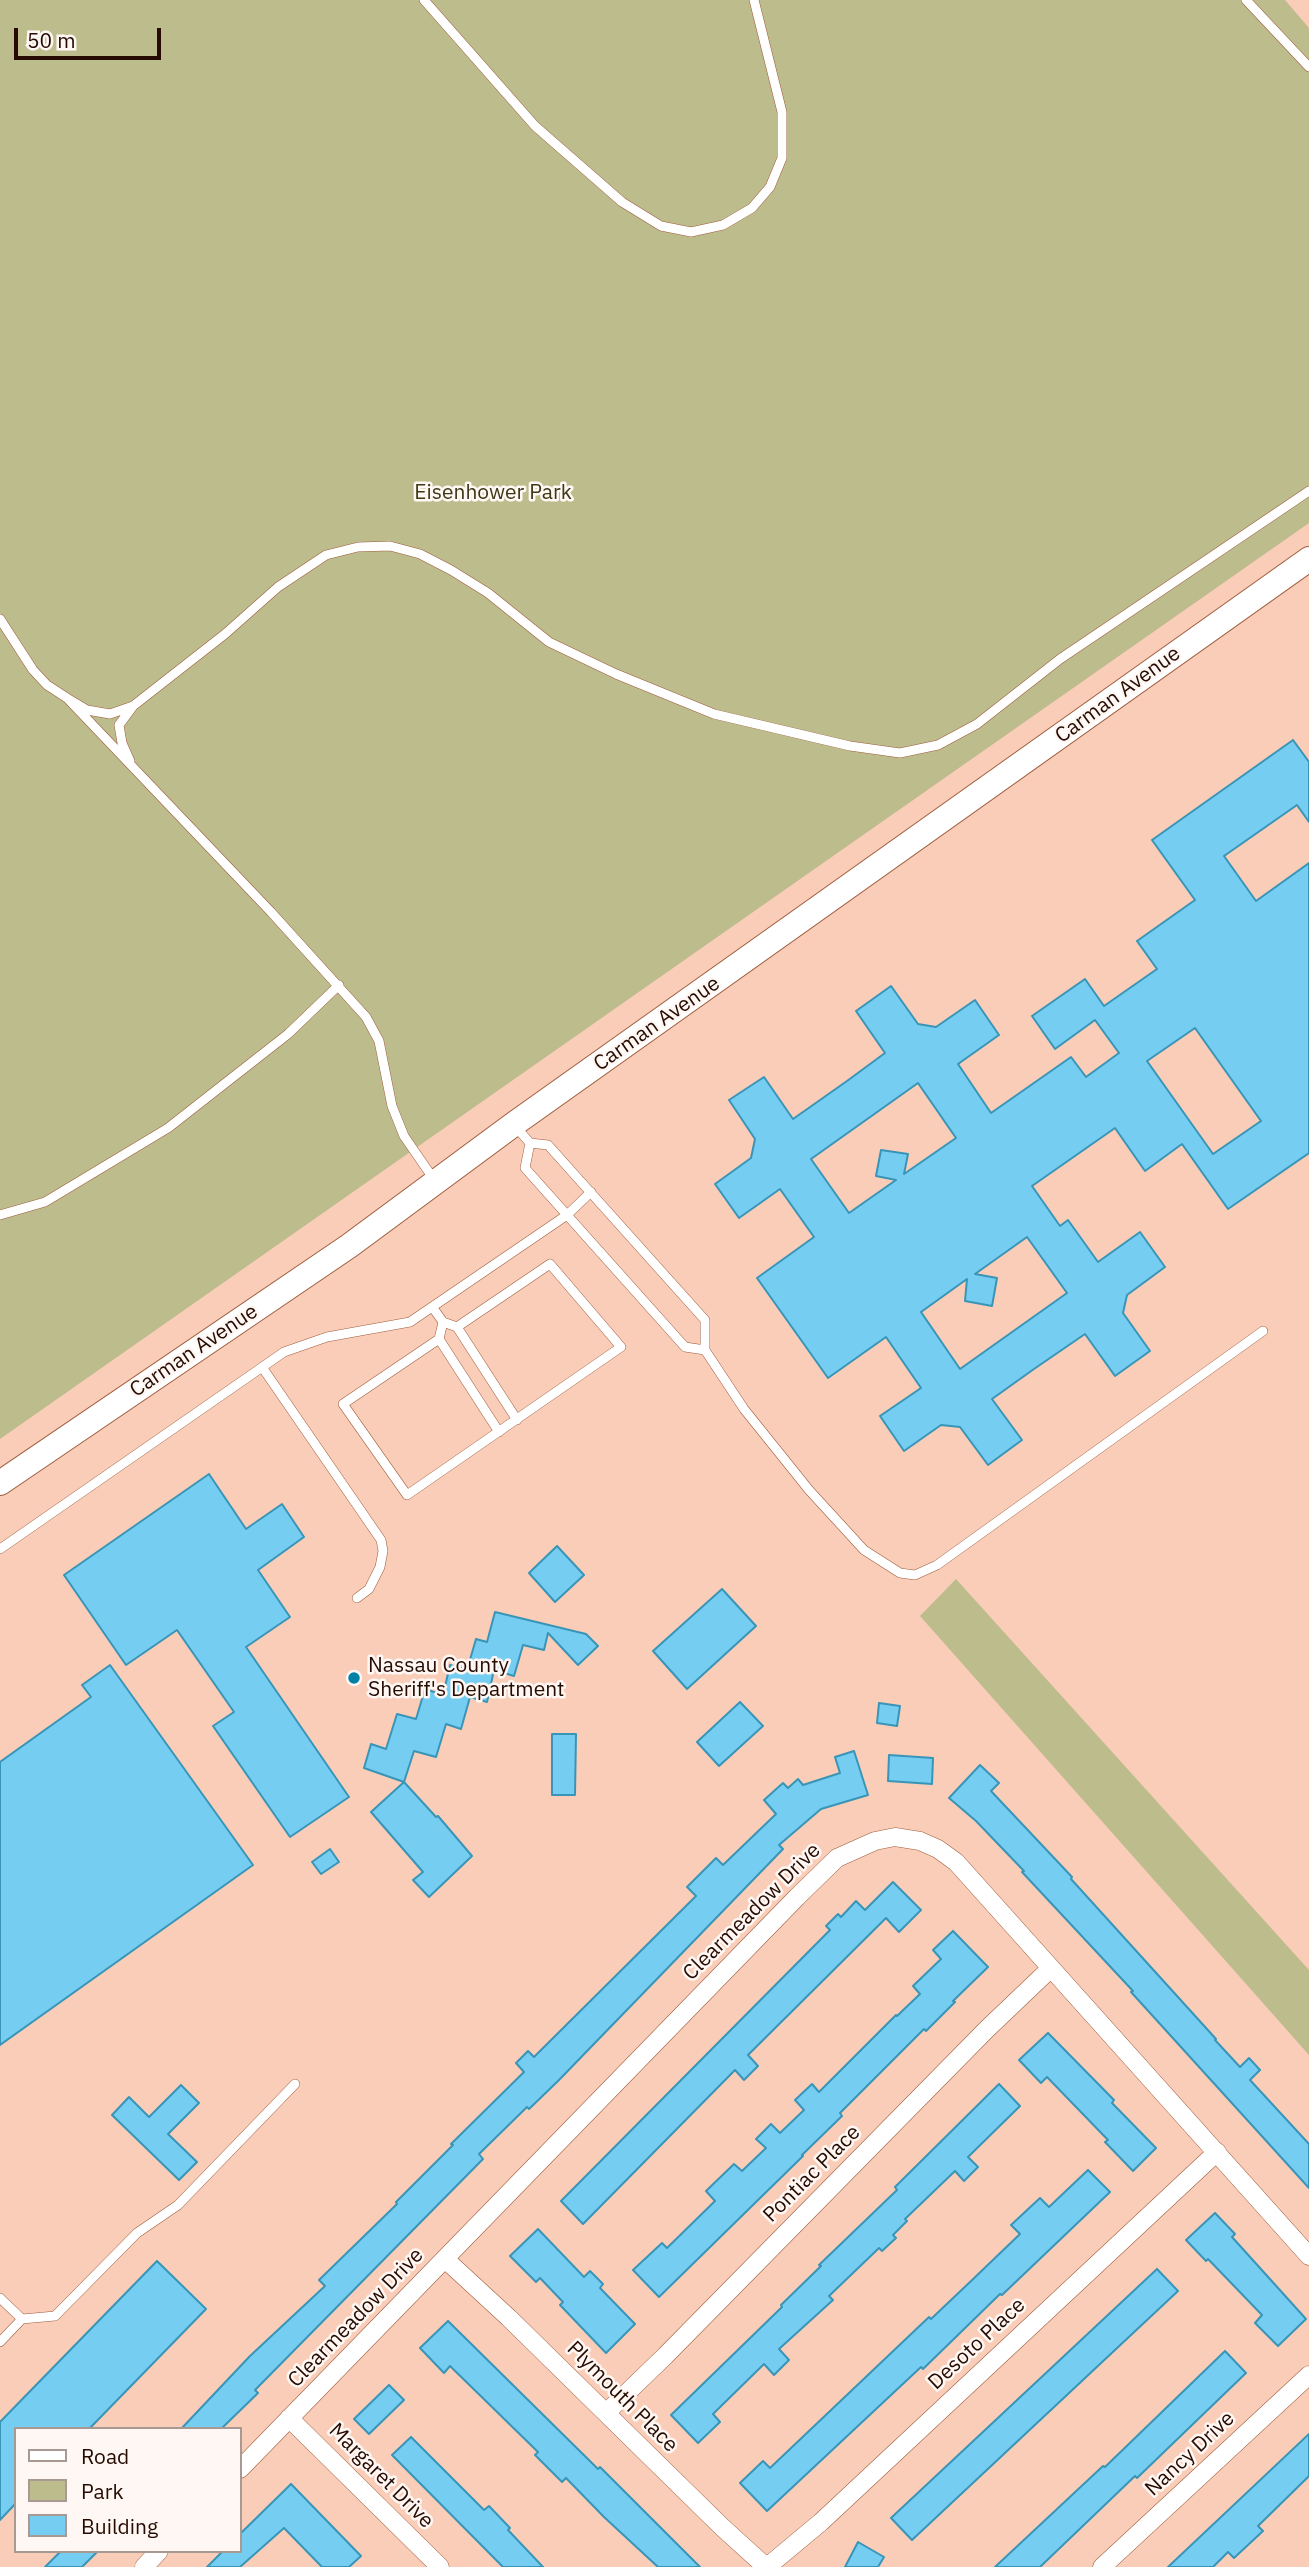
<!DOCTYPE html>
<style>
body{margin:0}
#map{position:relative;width:1309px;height:2567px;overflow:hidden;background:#facdb8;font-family:"IBM Plex Sans",sans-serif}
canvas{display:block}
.legend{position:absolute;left:14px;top:2427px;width:228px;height:126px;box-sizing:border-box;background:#fff7f3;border:2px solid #a89992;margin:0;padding:9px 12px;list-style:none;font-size:21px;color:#250b01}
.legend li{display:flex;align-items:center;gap:14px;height:35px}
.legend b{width:35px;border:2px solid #a89992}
.scale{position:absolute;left:14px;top:28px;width:147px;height:32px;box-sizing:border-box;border:4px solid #250b01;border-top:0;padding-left:9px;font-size:21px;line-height:24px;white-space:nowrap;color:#250b01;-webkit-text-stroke:5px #fff7f3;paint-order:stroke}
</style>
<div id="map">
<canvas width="1309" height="2567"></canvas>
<ul class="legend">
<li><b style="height:9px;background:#fff"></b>Road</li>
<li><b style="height:19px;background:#bdbc8d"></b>Park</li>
<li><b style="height:19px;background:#75cef1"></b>Building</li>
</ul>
<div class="scale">50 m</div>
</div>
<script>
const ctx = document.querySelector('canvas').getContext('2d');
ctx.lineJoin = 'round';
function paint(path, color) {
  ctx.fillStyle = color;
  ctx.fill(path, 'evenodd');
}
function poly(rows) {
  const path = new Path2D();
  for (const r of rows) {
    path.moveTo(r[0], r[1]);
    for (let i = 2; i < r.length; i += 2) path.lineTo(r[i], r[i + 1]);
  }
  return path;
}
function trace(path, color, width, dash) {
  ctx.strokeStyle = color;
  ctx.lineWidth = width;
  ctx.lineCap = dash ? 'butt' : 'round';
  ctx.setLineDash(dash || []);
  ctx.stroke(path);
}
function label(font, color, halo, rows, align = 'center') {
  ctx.font = font + ' "IBM Plex Sans",sans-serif';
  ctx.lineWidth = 5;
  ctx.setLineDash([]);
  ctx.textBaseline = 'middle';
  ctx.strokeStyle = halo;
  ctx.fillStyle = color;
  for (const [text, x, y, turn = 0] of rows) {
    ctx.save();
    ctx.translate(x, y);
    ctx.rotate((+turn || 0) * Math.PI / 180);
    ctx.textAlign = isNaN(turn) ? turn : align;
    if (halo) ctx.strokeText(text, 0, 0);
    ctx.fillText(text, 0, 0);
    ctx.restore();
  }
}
const green = poly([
 [0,0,1285,0,1309,28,1309,523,0,1439],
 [956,1579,1309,1970,1309,2055,920,1616]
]);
const building = poly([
 [1293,740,1309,762,1309,822,1297,805,1224,856,1256,901,1309,863,1309,1153,1228,1209,1182,1144,1145,1171,1115,1128,1032,1186,1060,1226,1068,1220,1098,1262,1140,1232,1165,1267,1127,1295,1123,1313,1150,1351,1115,1376,1085,1334,1034,1369,992,1399,1022,1440,988,1465,960,1427,941,1425,904,1451,880,1416,921,1388,886,1337,828,1378,757,1278,814,1237,780,1189,739,1218,715,1184,751,1158,755,1139,729,1100,764,1077,793,1119,847,1081,885,1053,856,1011,891,986,918,1024,936,1027,975,1000,999,1035,958,1064,991,1113,1071,1057,1086,1077,1119,1053,1095,1020,1055,1049,1032,1016,1085,979,1104,1006,1157,969,1137,941,1195,900,1152,840,1293,740],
 [1195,1028,1261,1121,1213,1154,1147,1061,1195,1028],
 [918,1083,956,1138,904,1174,908,1154,881,1150,876,1176,896,1180,849,1213,811,1159,918,1083],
 [1027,1237,1067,1293,960,1369,921,1312,967,1279,965,1301,992,1306,997,1278,975,1274,1027,1237],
 [209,1474,246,1529,282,1504,304,1537,258,1570,290,1617,246,1647,349,1797,290,1837,213,1726,234,1712,177,1630,126,1665,64,1575,209,1474],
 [557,1546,584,1575,555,1602,529,1573,557,1546],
 [722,1589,756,1626,687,1689,653,1651,722,1589],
 [495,1612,586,1634,598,1646,578,1665,548,1633,544,1650,523,1645,514,1676,494,1670,487,1702,470,1697,461,1729,446,1724,436,1757,414,1751,404,1782,364,1768,371,1744,386,1749,397,1714,416,1719,425,1689,443,1695,450,1665,467,1670,476,1639,487,1642,495,1612],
 [110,1665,253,1865,0,2045,0,1762,91,1697,82,1685,110,1665],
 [740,1702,763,1726,719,1766,697,1742,740,1702],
 [879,1703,900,1706,897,1726,877,1723,879,1703],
 [552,1734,576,1734,575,1795,552,1795,552,1734],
 [854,1751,868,1795,821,1809,779,1845,783,1849,558,2081,529,2109,527,2107,479,2154,483,2159,255,2390,258,2393,221,2429,181,2429,250,2356,325,2286,319,2280,397,2204,396,2202,453,2145,451,2144,524,2072,516,2063,528,2051,534,2057,696,1896,687,1887,716,1858,723,1865,776,1814,764,1800,783,1783,788,1788,798,1779,803,1785,840,1773,835,1757,854,1751],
 [889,1755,933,1758,932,1784,888,1781,889,1755],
 [980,1765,999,1783,991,1791,1072,1877,1071,1879,1216,2039,1215,2040,1240,2067,1249,2058,1260,2070,1250,2080,1309,2144,1309,2188,1131,1992,1133,1991,1022,1872,1024,1871,976,1821,949,1798,980,1765],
 [404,1782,436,1817,438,1816,472,1856,429,1897,413,1880,423,1872,371,1812,404,1782],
 [330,1849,339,1862,321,1874,312,1862,330,1849],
 [893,1882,921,1910,899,1932,886,1918,748,2055,758,2066,744,2080,735,2070,583,2224,561,2201,830,1930,826,1926,838,1914,841,1917,856,1901,865,1910,893,1882],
 [953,1931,988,1967,953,2001,955,2002,926,2031,924,2029,840,2113,842,2116,802,2155,803,2156,659,2297,633,2270,662,2243,667,2248,715,2201,706,2191,734,2164,742,2171,766,2148,756,2139,771,2124,780,2133,804,2110,795,2100,812,2084,819,2092,896,2015,897,2016,920,1994,913,1986,941,1959,933,1950,953,1931],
 [1048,2033,1114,2100,1112,2103,1156,2148,1133,2171,1105,2142,1108,2140,1047,2077,1041,2083,1019,2060,1048,2033],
 [999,2084,1020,2106,968,2157,978,2167,964,2181,955,2171,905,2219,907,2221,893,2235,896,2238,882,2251,879,2248,829,2296,833,2300,779,2349,789,2360,774,2375,764,2364,713,2414,720,2422,698,2443,671,2415,782,2307,781,2305,821,2266,819,2265,897,2190,895,2187,999,2084],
 [181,2085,199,2103,168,2134,197,2162,179,2180,112,2115,129,2097,149,2117,181,2085],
 [1088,2170,1110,2192,1002,2295,1000,2294,923,2369,921,2367,767,2511,740,2483,763,2461,770,2468,929,2317,931,2319,970,2282,1020,2234,1011,2225,1040,2198,1049,2207,1088,2170],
 [1215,2213,1235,2234,1232,2237,1306,2319,1278,2346,1255,2323,1262,2315,1208,2259,1206,2261,1186,2240,1215,2213],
 [538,2229,584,2277,590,2271,603,2284,600,2288,635,2324,606,2353,560,2305,563,2302,540,2278,536,2282,510,2256,538,2229],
 [157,2261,206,2309,89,2429,16,2429,16,2503,0,2520,0,2422,157,2261],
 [1157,2269,1178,2291,912,2540,891,2518,1157,2269],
 [448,2321,598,2469,600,2467,700,2567,658,2567,604,2517,566,2478,562,2482,535,2455,538,2452,450,2366,444,2373,420,2348,448,2321],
 [1225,2351,1246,2373,1137,2478,1135,2476,1040,2567,995,2567,1103,2466,1105,2467,1225,2351],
 [389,2385,404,2400,369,2434,354,2419,389,2385],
 [1309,2434,1309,2476,1258,2526,1263,2531,1234,2558,1228,2552,1213,2567,1168,2567,1309,2434],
 [411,2437,484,2510,489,2506,510,2528,508,2530,543,2567,503,2567,392,2455,411,2437],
 [291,2484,361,2556,349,2567,322,2567,284,2528,240,2567,207,2567,223,2551,240,2551,240,2534,291,2484],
 [858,2542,884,2557,878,2567,845,2567,858,2542],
 [61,2551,98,2551,82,2567,45,2567,61,2551]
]);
const lane = poly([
 [424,0,535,126,622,202,661,226,691,232,723,225,752,208,770,187,782,158,782,112,754,0],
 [1246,0,1309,67],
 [0,619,33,670,47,685,67,698,271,912,366,1017,379,1041,392,1106,404,1136,435,1181],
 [67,698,87,710,110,714,133,706,225,634,278,587,326,555,358,547,390,546,420,554,451,570,488,593,549,642,616,674,714,714,850,746,900,753,938,745,977,724,1060,659,1309,491],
 [130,761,122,743,119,725,133,706],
 [515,1126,530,1143,548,1145,705,1320,705,1350,744,1409,809,1490,864,1550,900,1573,915,1575,937,1565,1263,1331],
 [530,1143,525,1168,685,1347,705,1350],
 [0,1215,45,1202,168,1128,288,1034,339,985],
 [433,1308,443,1322,457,1327,517,1420],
 [443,1322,439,1339,499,1432],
 [439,1339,343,1404,407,1495,621,1347,550,1264,457,1327],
 [262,1367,381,1540,383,1551,380,1567,369,1589,357,1598],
 [0,1549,284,1352,327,1337,410,1322,567,1215,591,1192],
 [0,2298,22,2319],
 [0,2342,22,2319,55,2316,137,2233,178,2205,295,2084]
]);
const street = poly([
 [445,2259,509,2318,722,2527,766,2567],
 [606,2413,665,2356,987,2029,1051,1968],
 [289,2418,440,2567],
 [240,2469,797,1897,837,1858,875,1841,895,1837,920,1841,938,1849,956,1862,1309,2256],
 [144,2567,159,2551],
 [767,2567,821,2522,1217,2152],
 [1102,2567,1309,2375]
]);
const secondary = poly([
 [0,1483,349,1246,514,1124,1309,559]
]);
const markers = [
 [354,1678,7,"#0081a5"]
];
const parkNames = [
 ["Eisenhower Park",493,493]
];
const streetNames = [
 ["Carman Avenue",1118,695,-36],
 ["Carman Avenue",657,1024,-35],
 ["Carman Avenue",194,1351,-34],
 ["Clearmeadow Drive",752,1912,-45],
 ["Pontiac Place",812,2174,-45],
 ["Clearmeadow Drive",356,2318,-46],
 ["Desoto Place",977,2344,-43],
 ["Plymouth Place",622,2397,45],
 ["Nancy Drive",1190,2454,-43],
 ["Margaret Drive",381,2476,45]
];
const poiNames = [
 ["Nassau County",368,1666],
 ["Sheriff's Department",368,1690]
];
paint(green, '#bdbc8d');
paint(building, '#75cef1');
trace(building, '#3995b7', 2);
trace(lane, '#9e5c3c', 10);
trace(street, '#9e5c3c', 19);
trace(secondary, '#9e5c3c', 26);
trace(lane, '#fff', 9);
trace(street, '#fff', 18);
trace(secondary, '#fff', 24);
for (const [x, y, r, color] of markers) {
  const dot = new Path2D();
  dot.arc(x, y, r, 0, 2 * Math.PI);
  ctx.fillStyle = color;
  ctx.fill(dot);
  trace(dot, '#fff7f3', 2.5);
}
label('21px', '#3b3917', '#fff7f3', parkNames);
label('21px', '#250b01', '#fff7f3', streetNames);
label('21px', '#250b01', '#fff7f3', poiNames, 'left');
</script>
